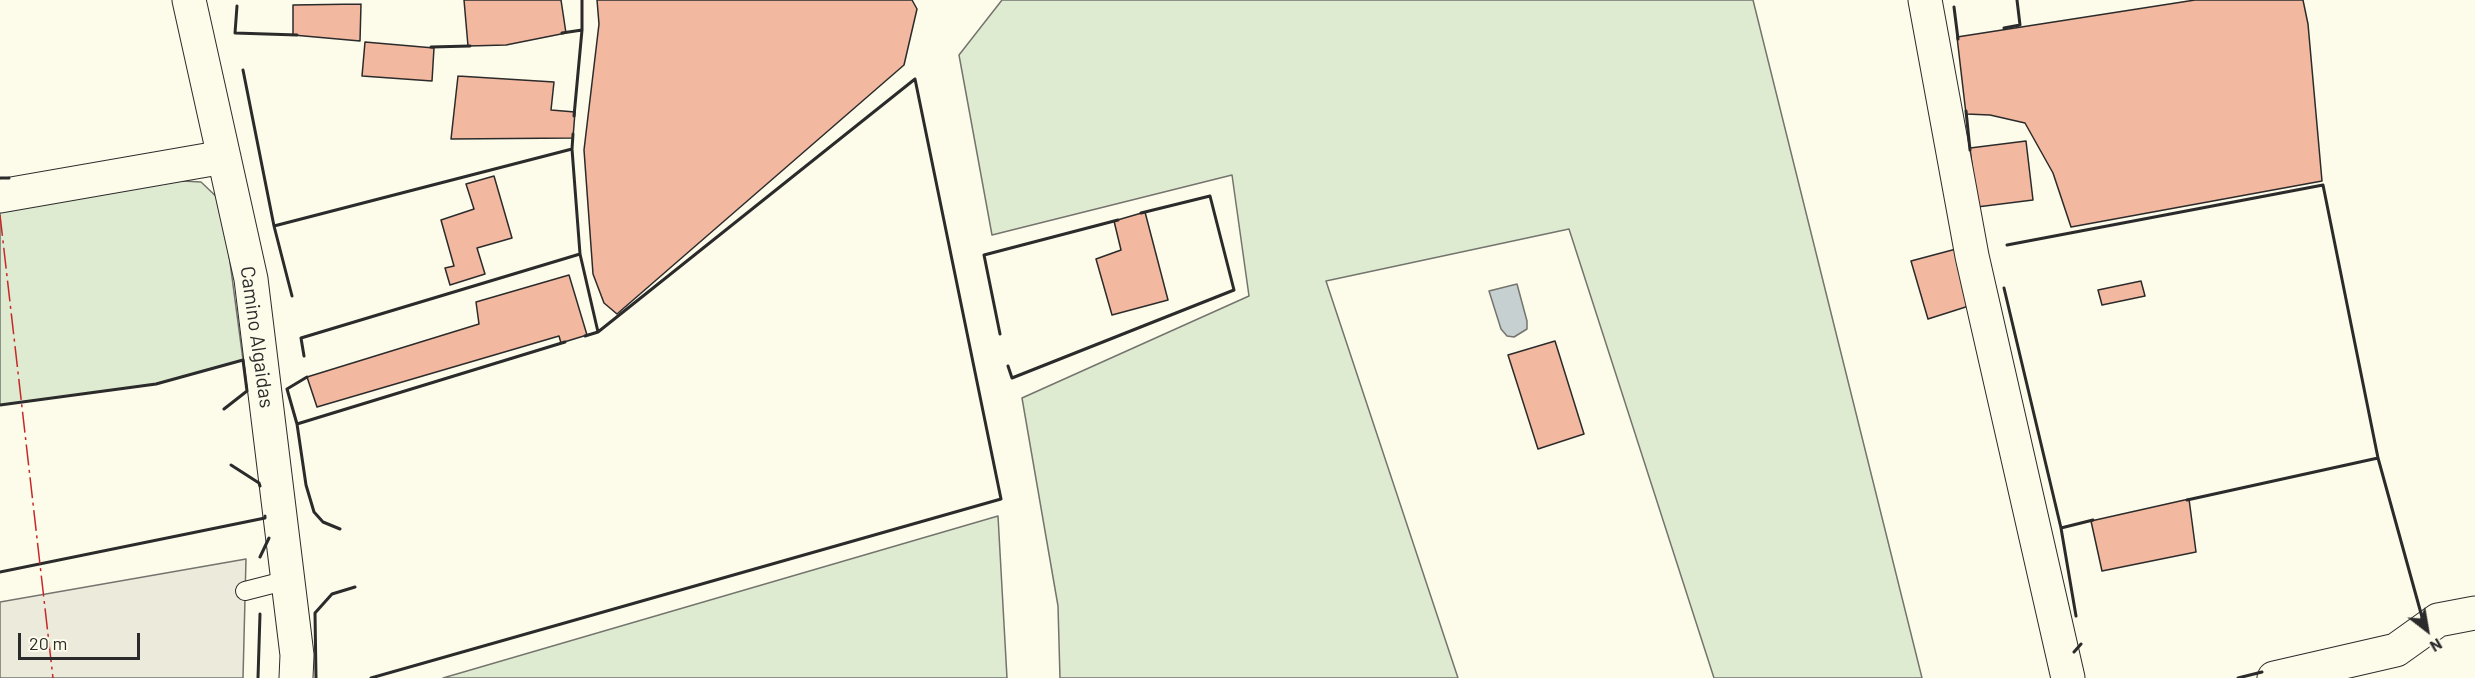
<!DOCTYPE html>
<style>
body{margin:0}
#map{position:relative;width:2475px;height:678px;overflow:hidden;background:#fdfbea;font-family:Barlow,sans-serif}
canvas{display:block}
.north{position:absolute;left:2397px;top:600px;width:60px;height:60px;-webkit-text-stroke:4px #fdfbea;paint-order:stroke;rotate:149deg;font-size:16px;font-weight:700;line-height:24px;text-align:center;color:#2b2b2b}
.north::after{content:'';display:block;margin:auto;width:21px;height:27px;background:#2b2b2b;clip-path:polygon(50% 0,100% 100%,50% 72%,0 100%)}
.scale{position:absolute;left:18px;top:633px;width:122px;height:27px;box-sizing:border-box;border:3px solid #2b2b2b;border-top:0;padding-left:8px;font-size:18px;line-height:21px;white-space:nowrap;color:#2b2b2b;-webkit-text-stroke:4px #fdfbea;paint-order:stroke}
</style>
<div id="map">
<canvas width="2475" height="678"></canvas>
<div class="north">N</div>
<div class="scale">20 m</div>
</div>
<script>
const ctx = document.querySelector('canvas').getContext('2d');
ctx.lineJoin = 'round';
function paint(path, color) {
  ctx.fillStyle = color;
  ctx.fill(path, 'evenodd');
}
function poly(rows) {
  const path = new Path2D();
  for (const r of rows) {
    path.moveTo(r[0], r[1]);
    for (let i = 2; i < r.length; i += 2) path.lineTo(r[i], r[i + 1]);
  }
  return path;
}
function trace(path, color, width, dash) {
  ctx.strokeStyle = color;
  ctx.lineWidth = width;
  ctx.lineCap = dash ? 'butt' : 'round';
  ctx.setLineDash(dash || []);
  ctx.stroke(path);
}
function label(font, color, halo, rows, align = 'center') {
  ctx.font = font + ' Barlow,sans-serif';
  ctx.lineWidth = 4.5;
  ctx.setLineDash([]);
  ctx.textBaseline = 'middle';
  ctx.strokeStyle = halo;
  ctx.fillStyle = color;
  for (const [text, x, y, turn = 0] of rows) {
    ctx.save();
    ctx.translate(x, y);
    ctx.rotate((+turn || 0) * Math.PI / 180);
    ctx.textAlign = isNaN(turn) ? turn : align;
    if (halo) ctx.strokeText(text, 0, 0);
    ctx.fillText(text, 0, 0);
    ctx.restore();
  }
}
const green = poly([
 [1002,0,1753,0,1922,678,1714,678,1569,229,1326,281,1458,678,1060,678,1058,606,1022,398,1249,296,1232,175,992,235,959,55,1002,0],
 [164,180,201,182,222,202,243,360,156,384,0,405,0,206,164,180],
 [998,516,1007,678,443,678,998,516]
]);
const parking = poly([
 [246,559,243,678,0,678,0,602,246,559]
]);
const water = poly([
 [1517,284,1527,321,1527,329,1514,337,1507,336,1501,329,1489,291,1517,284]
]);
const building = poly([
 [464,0,561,0,566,33,506,45,468,46,464,0],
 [597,0,912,0,917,9,904,65,617,314,604,303,593,274,584,150,599,24,597,0],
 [2195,0,2303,0,2308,24,2322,181,2071,227,2053,173,2025,123,1990,115,1966,114,1957,37,2195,0],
 [361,4,360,41,293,35,293,5,361,4],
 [365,42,434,48,432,81,362,76,365,42],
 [458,76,554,82,551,110,575,112,573,138,451,139,458,76],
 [2026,141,2033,200,1977,207,1970,148,2026,141],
 [494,176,512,238,477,248,485,274,450,285,445,268,454,266,441,220,474,209,466,184,494,176],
 [1145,212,1168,300,1112,315,1096,259,1121,250,1114,221,1145,212],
 [1956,249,1972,305,1928,319,1911,261,1956,249],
 [569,275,587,335,561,343,559,336,317,407,307,377,479,324,476,302,569,275],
 [2141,281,2145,296,2102,305,2098,290,2141,281],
 [1555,341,1584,434,1538,449,1508,355,1555,341],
 [2189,499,2196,552,2102,571,2091,521,2189,499]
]);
const service = poly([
 [245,591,288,580]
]);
const minor = poly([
 [189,0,251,279,297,655,296,678],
 [1925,0,1972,256,2068,678],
 [0,196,224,157],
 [2274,678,2396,650,2438,620,2475,613]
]);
const wall = poly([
 [582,0,582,30],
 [237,6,235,33,297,35],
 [1954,7,1958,39],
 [2004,28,2020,25,2017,0],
 [562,33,582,30,574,116],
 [431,47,470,46],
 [243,70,274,226],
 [1966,111,1970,150],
 [572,149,573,134],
 [0,178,9,178],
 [2007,245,2323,185,2378,458,2187,500],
 [2004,288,2061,528,2076,616],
 [292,296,274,226,572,149,580,254],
 [1000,334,984,255,1118,220],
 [304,356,301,338,580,254,598,332,585,336],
 [1008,366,1012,378,1234,290,1210,196,1141,213],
 [307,377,287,389,297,424,565,342],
 [0,405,156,384,243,360,247,391,224,409],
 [297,424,306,485,314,512,323,522,340,529],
 [2378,458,2422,617],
 [231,465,259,483,260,486],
 [2061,528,2093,520],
 [260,557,269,538],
 [0,572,265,518,265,516],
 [2074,652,2081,644],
 [258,678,260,614],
 [316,678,315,613,332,594,355,587],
 [371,678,1001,499,915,79,598,332],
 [2238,678,2262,672]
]);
const power = poly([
 [0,215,53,678]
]);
const streetNames = [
 ["Camino Algaidas",257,337,82]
];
paint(green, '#deebd1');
trace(green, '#74746e', 1.5);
paint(parking, '#eceadb');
trace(parking, '#74746e', 1.5);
paint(water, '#c7d0d0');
trace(water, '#74746e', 1.5);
paint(building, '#f2b8a0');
trace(building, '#2b2b2b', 1.5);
trace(service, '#2b2b2b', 20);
trace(minor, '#2b2b2b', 35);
trace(service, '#fdfbea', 18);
trace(minor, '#fdfbea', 33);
trace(wall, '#2b2b2b', 3);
trace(power, '#c62828', 1.5, [21, 4.5, 3, 4.5]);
label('20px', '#2b2b2b', '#fdfbea', streetNames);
</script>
